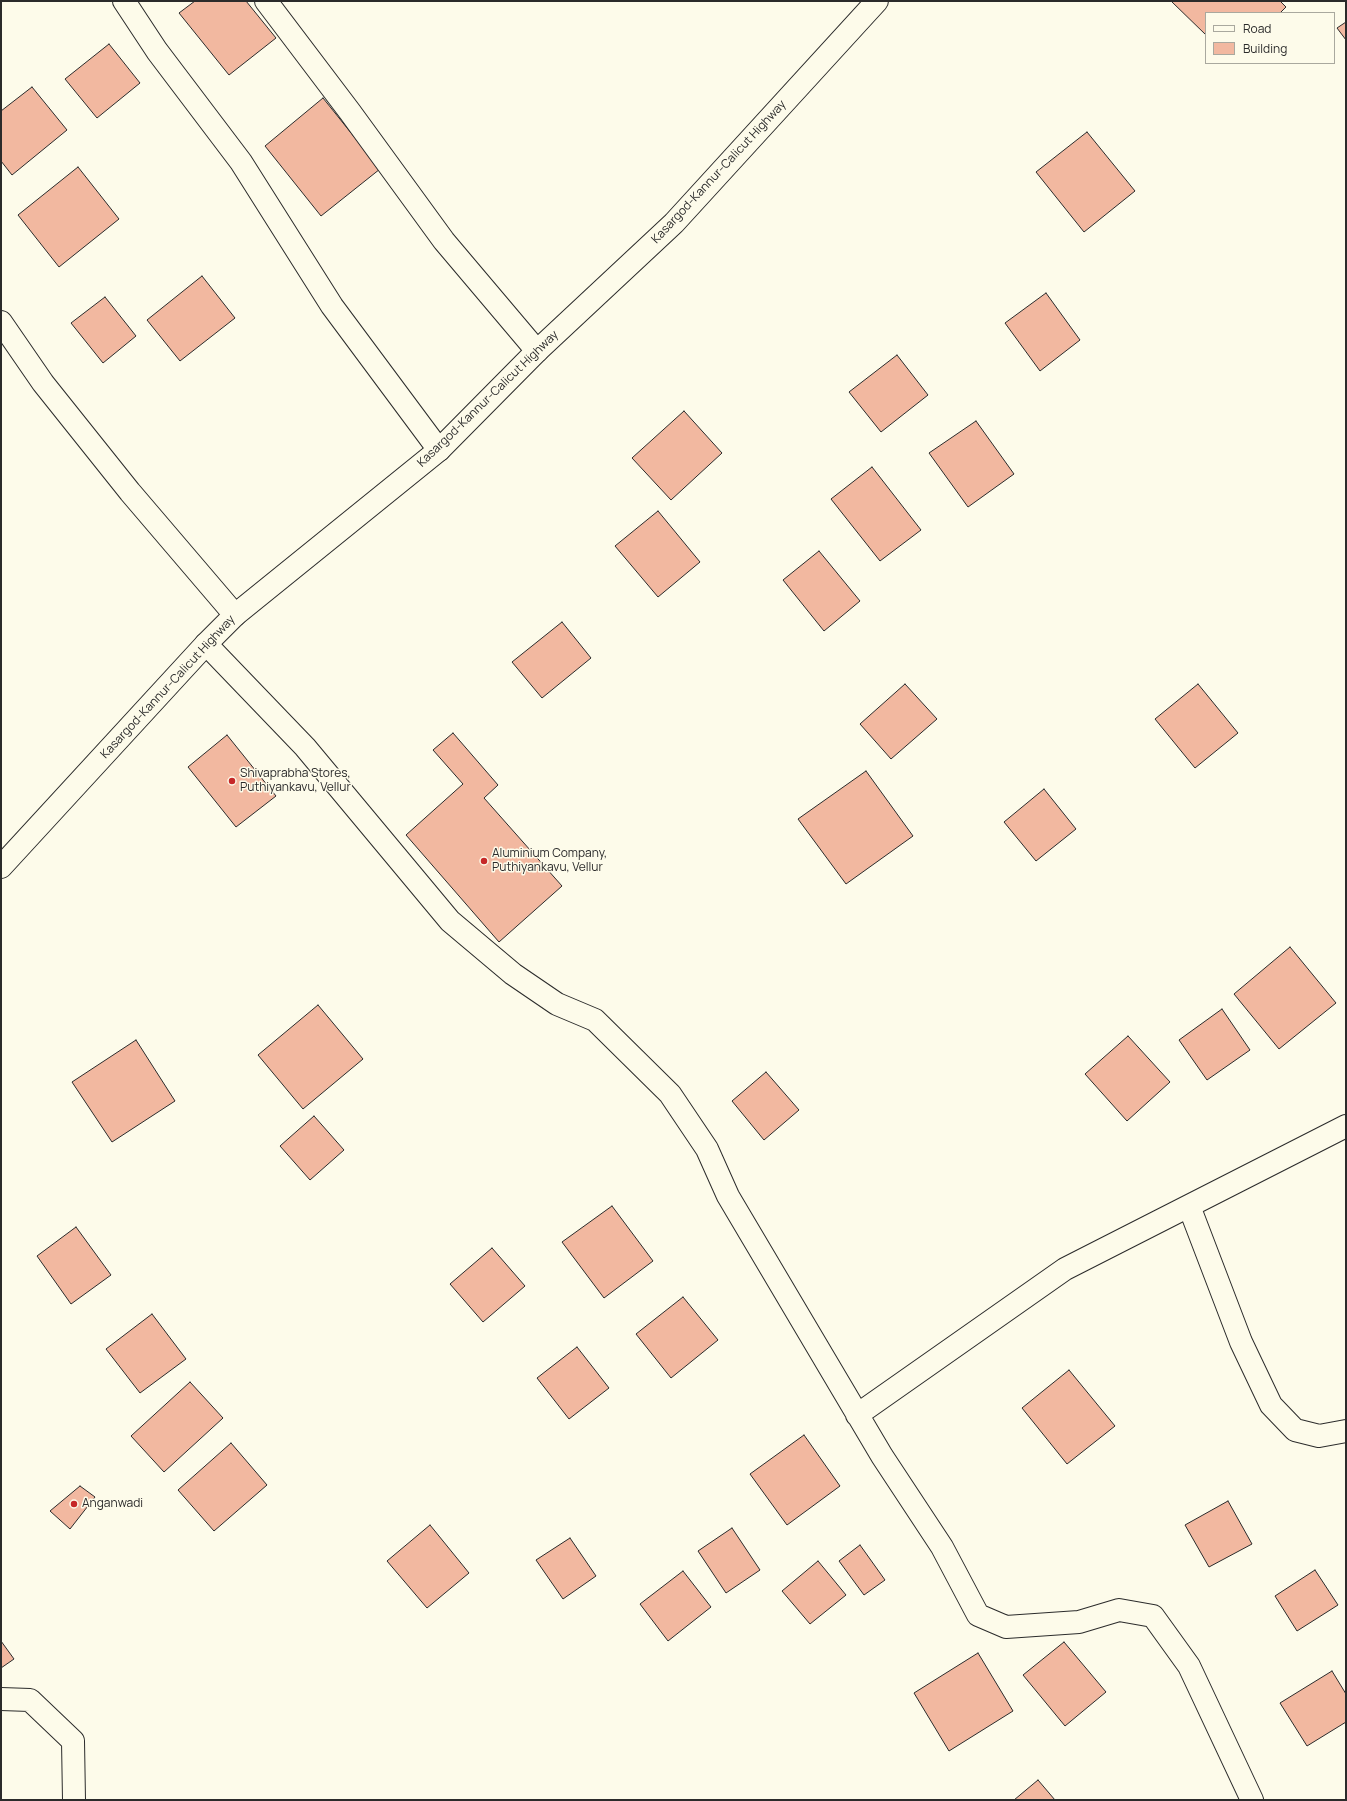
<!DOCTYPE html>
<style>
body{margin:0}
#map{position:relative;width:1347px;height:1801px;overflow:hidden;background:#fdfbea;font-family:Manrope,sans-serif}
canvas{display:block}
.frame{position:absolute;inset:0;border:2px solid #2b2b2b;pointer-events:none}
.legend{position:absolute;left:1205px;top:12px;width:130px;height:52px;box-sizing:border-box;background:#fdfbea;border:1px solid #a9a89e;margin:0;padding:5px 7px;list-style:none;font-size:12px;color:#2b2b2b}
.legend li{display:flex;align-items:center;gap:8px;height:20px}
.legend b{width:20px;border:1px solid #a9a89e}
</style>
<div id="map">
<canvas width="1347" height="1801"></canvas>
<div class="frame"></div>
<ul class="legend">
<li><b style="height:5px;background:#fdfbea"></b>Road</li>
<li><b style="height:11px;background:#f2b8a0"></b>Building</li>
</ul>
</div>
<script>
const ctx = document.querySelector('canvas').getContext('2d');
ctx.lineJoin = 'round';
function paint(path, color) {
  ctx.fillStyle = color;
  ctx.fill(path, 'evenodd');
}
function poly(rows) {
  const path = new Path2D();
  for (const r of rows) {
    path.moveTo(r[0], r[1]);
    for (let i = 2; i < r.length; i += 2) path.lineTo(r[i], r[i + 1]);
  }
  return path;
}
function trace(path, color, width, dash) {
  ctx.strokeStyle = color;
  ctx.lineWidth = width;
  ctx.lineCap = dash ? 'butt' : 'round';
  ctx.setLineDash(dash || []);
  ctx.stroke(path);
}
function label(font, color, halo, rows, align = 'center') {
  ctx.font = font + ' Manrope,sans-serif';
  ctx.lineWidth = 3;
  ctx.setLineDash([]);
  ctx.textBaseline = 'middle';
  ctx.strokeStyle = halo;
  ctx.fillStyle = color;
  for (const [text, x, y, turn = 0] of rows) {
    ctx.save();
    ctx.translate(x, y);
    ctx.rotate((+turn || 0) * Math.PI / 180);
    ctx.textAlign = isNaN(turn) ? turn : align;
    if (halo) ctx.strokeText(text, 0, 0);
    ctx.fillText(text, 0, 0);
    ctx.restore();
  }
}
const building = poly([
 [195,1,246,1,276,38,229,75,179,13,195,1],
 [1171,1,1280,1,1286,7,1280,13,1206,13,1206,35,1171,1],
 [1346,22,1346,40,1337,28,1346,22],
 [109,44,140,83,97,118,65,79,109,44],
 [32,87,67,130,12,175,1,161,1,111,32,87],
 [323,98,380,169,321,216,265,146,323,98],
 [1087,132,1135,191,1084,232,1036,172,1087,132],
 [78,167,119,219,59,267,18,215,78,167],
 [202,276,235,318,180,361,147,320,202,276],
 [1046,293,1080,340,1040,371,1005,323,1046,293],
 [105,297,136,336,103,363,71,323,105,297],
 [897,355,928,395,881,432,849,392,897,355],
 [684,411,722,453,671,500,632,458,684,411],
 [976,421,1014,474,968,507,929,453,976,421],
 [872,467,921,530,880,561,831,499,872,467],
 [658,511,700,562,658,597,615,546,658,511],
 [819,551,860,601,824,631,783,580,819,551],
 [562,622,591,658,542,698,512,662,562,622],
 [905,684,937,719,891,759,860,724,905,684],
 [1198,684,1238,733,1195,768,1155,719,1198,684],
 [453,733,498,785,484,798,562,886,499,942,406,835,463,784,433,750,453,733],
 [227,735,276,796,236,827,188,767,227,735],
 [866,771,913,836,846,884,798,819,866,771],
 [1044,789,1076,829,1036,861,1004,822,1044,789],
 [1290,947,1336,1003,1279,1049,1234,994,1290,947],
 [318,1005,363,1059,303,1109,258,1055,318,1005],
 [1222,1009,1250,1050,1207,1080,1179,1040,1222,1009],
 [1128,1036,1170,1082,1127,1121,1085,1074,1128,1036],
 [136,1040,175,1101,112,1142,72,1082,136,1040],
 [766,1072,799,1110,764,1140,732,1101,766,1072],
 [314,1116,344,1150,310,1180,280,1146,314,1116],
 [612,1206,653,1261,604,1298,562,1242,612,1206],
 [76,1227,111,1275,71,1304,37,1256,76,1227],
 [492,1248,525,1286,483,1322,450,1284,492,1248],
 [683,1297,718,1340,671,1378,636,1334,683,1297],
 [152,1314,186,1359,140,1393,106,1349,152,1314],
 [577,1347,609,1388,569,1419,537,1378,577,1347],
 [1069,1370,1115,1426,1067,1464,1022,1408,1069,1370],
 [190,1382,223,1418,164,1472,131,1436,190,1382],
 [804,1435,840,1486,787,1525,750,1474,804,1435],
 [231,1443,267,1485,214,1531,178,1490,231,1443],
 [80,1486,95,1497,70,1529,50,1511,80,1486],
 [1228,1501,1252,1544,1209,1567,1185,1525,1228,1501],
 [430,1525,469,1573,427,1608,387,1561,430,1525],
 [732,1528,760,1570,726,1593,698,1551,732,1528],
 [570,1538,596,1576,563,1599,536,1560,570,1538],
 [860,1545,885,1580,864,1595,839,1561,860,1545],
 [818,1561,846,1595,810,1624,782,1591,818,1561],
 [1315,1570,1338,1605,1297,1631,1275,1596,1315,1570],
 [683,1571,711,1607,668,1641,640,1604,683,1571],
 [1,1641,14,1659,1,1668,1,1641],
 [1064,1642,1106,1692,1065,1726,1023,1675,1064,1642],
 [978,1653,1013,1711,949,1751,914,1693,978,1653],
 [1332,1671,1346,1694,1346,1722,1307,1746,1280,1703,1332,1671],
 [1038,1780,1055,1800,1014,1800,1038,1780]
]);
const minor = poly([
 [124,1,157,51,241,162,332,306,439,450],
 [266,1,350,112,444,241,537,351],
 [1,322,43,383,130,492,235,615],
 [206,644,305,747,450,921,513,974,557,1004,595,1020,670,1094,707,1149,728,1196,882,1456,942,1547,978,1615,1006,1627,1079,1622,1119,1610,1153,1616,1189,1666,1252,1800],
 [1189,1206,1241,1342,1271,1405,1295,1430,1319,1436,1346,1431],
 [857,1415,1065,1269,1346,1126],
 [1,1699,30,1700,73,1741,74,1800]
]);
const highway = poly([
 [1,867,206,644,235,615,439,450,537,351,674,223,877,1]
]);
const markers = [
 [232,781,4,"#c62828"],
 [484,861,4,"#c62828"],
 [74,1504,4,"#c62828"]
];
const streetNames = [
 ["Kasargod-Kannur-Calicut Highway",719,172,-47],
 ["Kasargod-Kannur-Calicut Highway",488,399,-44],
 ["Kasargod-Kannur-Calicut Highway",168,687,-47]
];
const poiNames = [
 ["Shivaprabha Stores,",240,774],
 ["Puthiyankavu, Vellur",240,788],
 ["Aluminium Company,",492,854],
 ["Puthiyankavu, Vellur",492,868],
 ["Anganwadi",82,1504]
];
paint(building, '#f2b8a0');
trace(building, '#2b2b2b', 1);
trace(minor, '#2b2b2b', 24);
trace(highway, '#2b2b2b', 24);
trace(minor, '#fdfbea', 22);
trace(highway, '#fdfbea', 22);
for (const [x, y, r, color] of markers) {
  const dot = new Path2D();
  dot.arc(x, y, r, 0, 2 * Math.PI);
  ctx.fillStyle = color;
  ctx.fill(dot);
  trace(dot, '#fdfbea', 1.5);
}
label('12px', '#2b2b2b', '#fdfbea', streetNames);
label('12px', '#2b2b2b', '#fdfbea', poiNames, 'left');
</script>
